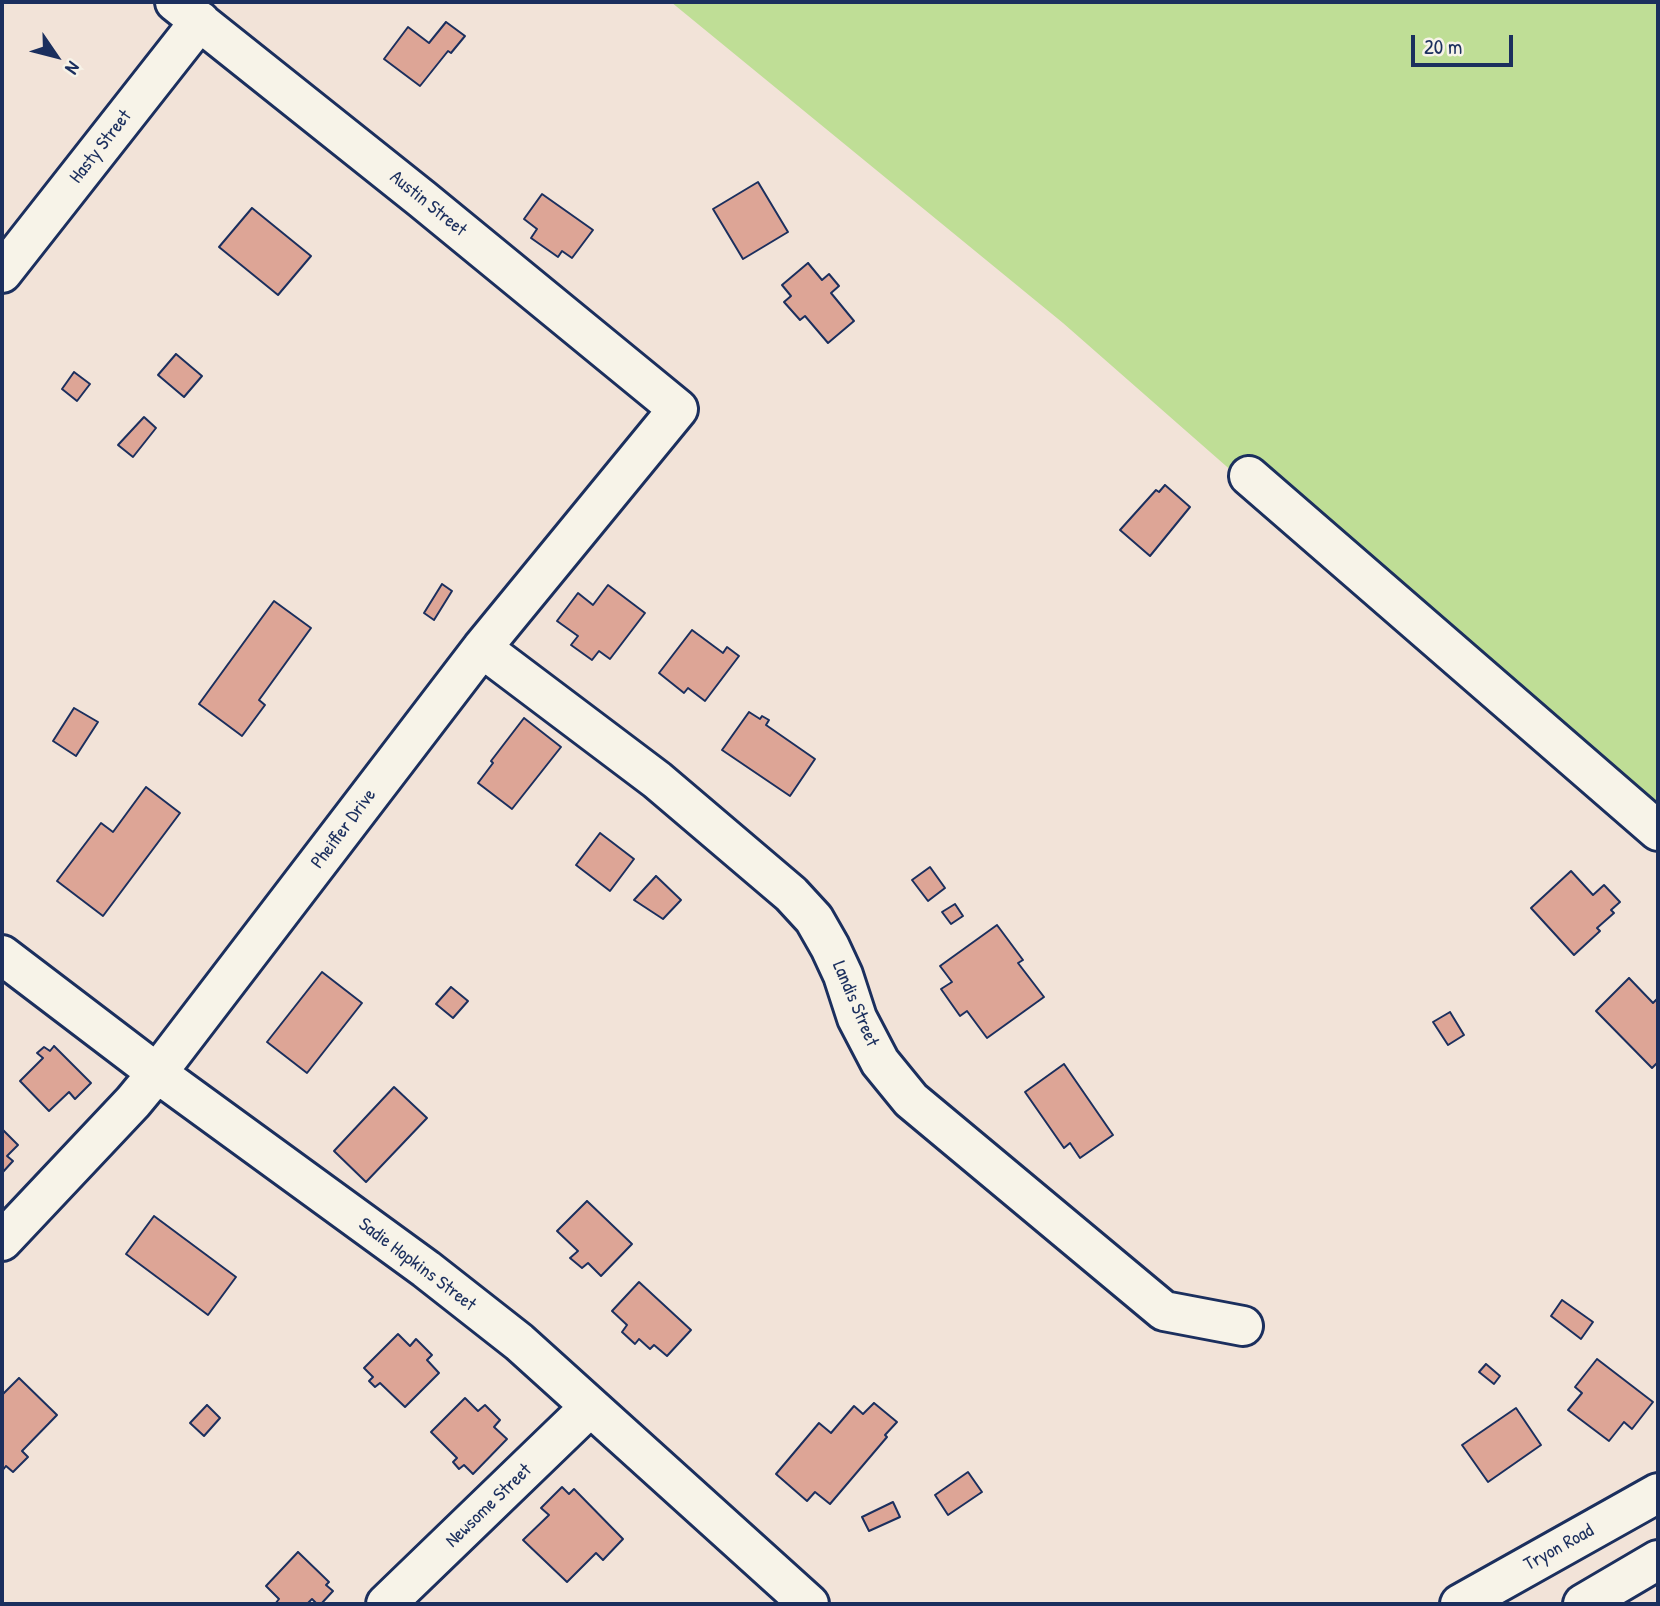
<!DOCTYPE html>
<style>
body{margin:0}
#map{position:relative;width:1660px;height:1606px;overflow:hidden;background:#f2e3d8;font-family:"Patrick Hand",sans-serif}
canvas{display:block}
.frame{position:absolute;inset:0;border:4px solid #1b2f5e;pointer-events:none}
.north{position:absolute;left:21px;top:21px;width:70px;height:70px;-webkit-text-stroke:5px #f7f3e8;paint-order:stroke;rotate:125deg;font-size:19px;font-weight:700;line-height:28px;text-align:center;color:#1b2f5e}
.north::after{content:'';display:block;margin:auto;width:24px;height:32px;background:#1b2f5e;clip-path:polygon(50% 0,100% 100%,50% 72%,0 100%)}
.scale{position:absolute;left:1411px;top:35px;width:102px;height:32px;box-sizing:border-box;border:4px solid #1b2f5e;border-top:0;padding-left:9px;font-size:21px;line-height:24px;white-space:nowrap;color:#1b2f5e;-webkit-text-stroke:5px #f7f3e8;paint-order:stroke}
</style>
<div id="map">
<canvas width="1660" height="1606"></canvas>
<div class="frame"></div>
<div class="north">N</div>
<div class="scale">20 m</div>
</div>
<script>
const ctx = document.querySelector('canvas').getContext('2d');
ctx.lineJoin = 'round';
function paint(path, color) {
  ctx.fillStyle = color;
  ctx.fill(path, 'evenodd');
}
function poly(rows) {
  const path = new Path2D();
  for (const r of rows) {
    path.moveTo(r[0], r[1]);
    for (let i = 2; i < r.length; i += 2) path.lineTo(r[i], r[i + 1]);
  }
  return path;
}
function trace(path, color, width, dash) {
  ctx.strokeStyle = color;
  ctx.lineWidth = width;
  ctx.lineCap = dash ? 'butt' : 'round';
  ctx.setLineDash(dash || []);
  ctx.stroke(path);
}
function label(font, color, halo, rows, align = 'center') {
  ctx.font = font + ' "Patrick Hand",sans-serif';
  ctx.lineWidth = 5;
  ctx.setLineDash([]);
  ctx.textBaseline = 'middle';
  ctx.strokeStyle = halo;
  ctx.fillStyle = color;
  for (const [text, x, y, turn = 0] of rows) {
    ctx.save();
    ctx.translate(x, y);
    ctx.rotate((+turn || 0) * Math.PI / 180);
    ctx.textAlign = isNaN(turn) ? turn : align;
    if (halo) ctx.strokeText(text, 0, 0);
    ctx.fillText(text, 0, 0);
    ctx.restore();
  }
}
const green = poly([
 [671,2,1658,2,1658,814,1234,473,1063,323]
]);
const building = poly([
 [446,22,465,36,451,53,448,51,420,86,384,59,408,27,429,43,446,22],
 [758,182,788,232,743,259,713,209,758,182],
 [542,194,593,230,572,258,562,251,558,257,531,238,537,229,524,219,542,194],
 [252,208,311,256,278,295,219,247,252,208],
 [808,263,822,280,829,274,839,286,831,293,854,321,828,343,805,316,800,320,784,302,791,296,782,285,808,263],
 [176,354,202,376,184,397,158,375,176,354],
 [74,372,90,384,77,401,62,389,74,372],
 [144,417,156,428,133,457,118,445,144,417],
 [1165,485,1190,507,1150,556,1120,530,1156,490,1159,492,1165,485],
 [442,584,452,591,434,620,424,613,442,584],
 [608,585,645,613,610,659,599,651,592,660,571,645,578,636,557,621,578,593,593,605,608,585],
 [274,601,311,628,259,700,265,705,242,736,199,704,274,601],
 [692,630,723,653,727,647,739,656,705,701,688,688,684,693,659,673,692,630],
 [74,708,98,722,76,756,53,741,74,708],
 [749,712,760,719,762,716,769,720,766,725,815,759,790,796,722,750,749,712],
 [524,718,561,747,512,809,478,783,493,763,491,761,524,718],
 [146,787,180,813,103,916,57,881,101,823,113,832,146,787],
 [600,833,634,859,610,891,576,865,600,833],
 [930,867,945,888,928,901,912,880,930,867],
 [1571,871,1593,895,1604,885,1620,902,1611,910,1614,913,1597,928,1600,931,1574,955,1531,908,1571,871],
 [656,876,681,900,663,919,634,900,656,876],
 [955,904,963,916,951,924,942,912,955,904],
 [997,925,1023,960,1018,963,1044,997,987,1038,967,1011,960,1016,941,989,952,982,940,966,997,925],
 [322,972,362,1003,307,1073,267,1042,322,972],
 [1629,978,1653,1003,1658,998,1658,1062,1652,1068,1596,1011,1629,978],
 [451,987,468,1001,453,1018,436,1004,451,987],
 [1450,1012,1464,1035,1448,1045,1433,1022,1450,1012],
 [54,1046,91,1083,75,1099,69,1092,49,1111,20,1081,43,1058,37,1053,44,1047,50,1051,54,1046],
 [1064,1064,1113,1135,1080,1158,1070,1143,1064,1148,1025,1092,1064,1064],
 [394,1087,427,1118,366,1182,334,1151,394,1087],
 [2,1129,18,1145,7,1156,13,1161,2,1173,2,1129],
 [587,1201,632,1244,601,1276,588,1263,582,1268,570,1258,578,1251,557,1231,587,1201],
 [154,1216,236,1277,208,1315,126,1254,154,1216],
 [639,1282,691,1330,667,1356,654,1345,650,1349,639,1339,635,1344,622,1332,627,1325,612,1311,639,1282],
 [1562,1300,1593,1322,1581,1339,1551,1316,1562,1300],
 [398,1334,410,1346,416,1339,432,1355,427,1360,439,1373,405,1407,380,1383,375,1387,369,1381,373,1377,364,1368,398,1334],
 [1597,1359,1653,1402,1632,1429,1624,1422,1609,1441,1568,1410,1582,1393,1575,1387,1597,1359],
 [1486,1364,1500,1376,1494,1384,1479,1372,1486,1364],
 [19,1378,57,1415,22,1451,28,1457,13,1472,6,1466,2,1471,2,1395,19,1378],
 [465,1398,478,1411,485,1405,500,1420,494,1427,507,1439,473,1474,464,1465,459,1469,453,1462,457,1458,431,1432,465,1398],
 [874,1403,897,1422,885,1435,887,1437,830,1504,815,1492,807,1501,776,1474,819,1423,831,1433,854,1406,863,1414,874,1403],
 [207,1405,220,1418,204,1436,190,1423,207,1405],
 [1516,1408,1541,1445,1488,1482,1462,1445,1516,1408],
 [968,1472,982,1492,948,1515,935,1495,968,1472],
 [562,1487,569,1494,574,1489,623,1539,603,1560,596,1553,567,1582,523,1540,549,1515,541,1508,562,1487],
 [893,1502,900,1517,869,1531,862,1517,893,1502],
 [298,1552,329,1582,326,1585,333,1591,321,1604,317,1604,312,1599,307,1604,275,1604,279,1599,266,1586,298,1552]
]);
const minor = poly([
 [2,273,200,21],
 [1249,476,1658,831],
 [482,648,657,780,791,894,814,919,830,947,843,975,857,1018,880,1062,911,1100,1164,1311,1243,1326],
 [2,955,157,1073,426,1269,519,1342,809,1604],
 [2,1241,133,1102,157,1073,482,648,678,409,422,199,175,2],
 [386,1604,590,1407]
]);
const major = poly([
 [1460,1604,1658,1493],
 [1583,1604,1658,1560]
]);
const streetNames = [
 ["Hasty Street",101,147,-52],
 ["Austin Street",428,204,39],
 ["Pheiffer Drive",344,829,-53],
 ["Landis Street",855,1004,67],
 ["Sadie Hopkins Street",417,1265,37],
 ["Newsome Street",489,1506,-44],
 ["Tryon Road",1559,1548,-29]
];
paint(green, '#bfde96');
paint(building, '#dda596');
trace(building, '#1b2f5e', 2);
trace(minor, '#1b2f5e', 44);
trace(major, '#1b2f5e', 44);
trace(minor, '#f7f3e8', 38);
trace(major, '#f7f3e8', 38);
label('19px', '#1b2f5e', '#f7f3e8', streetNames);
</script>
